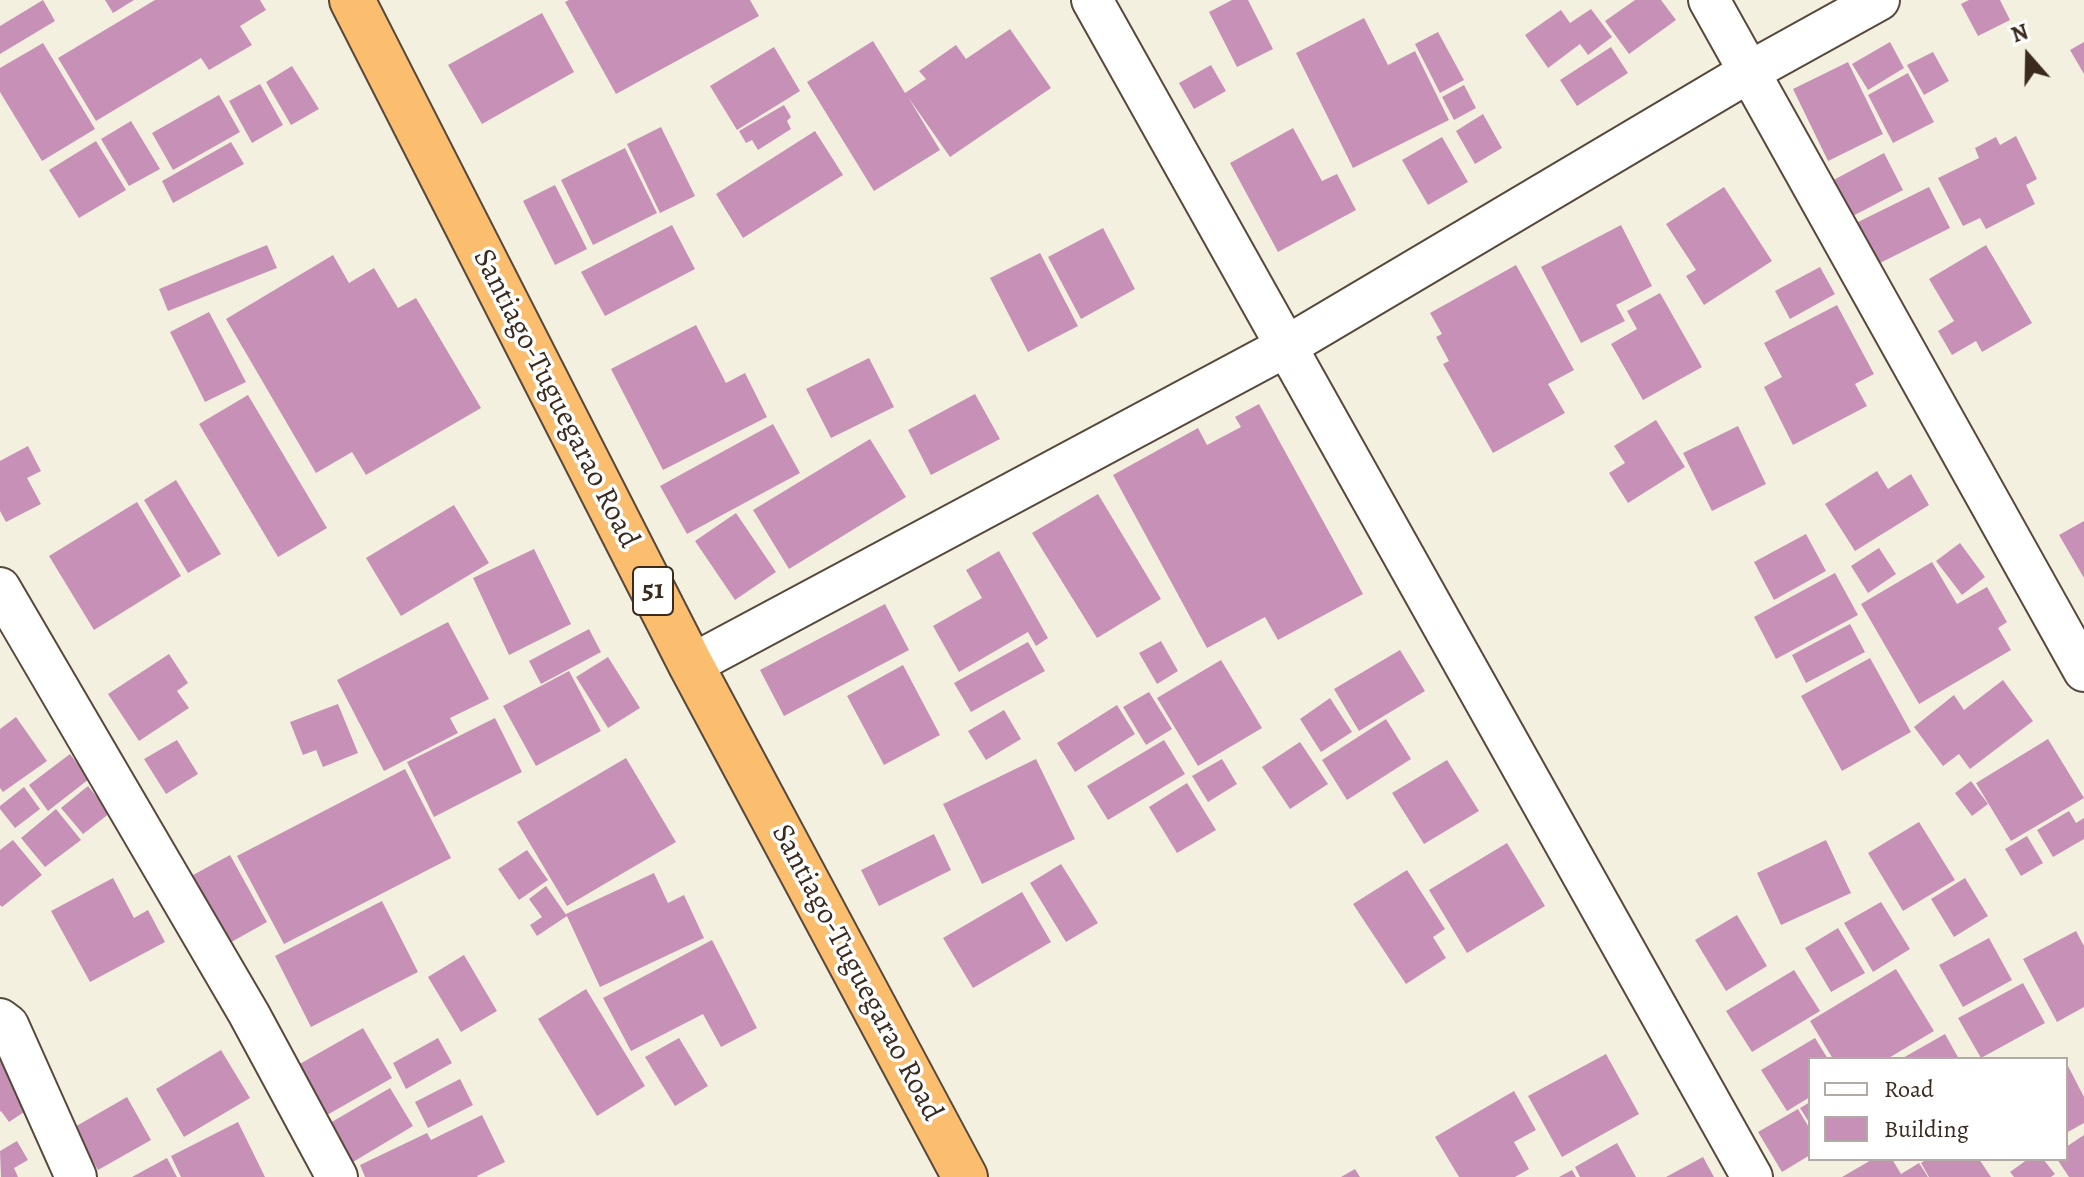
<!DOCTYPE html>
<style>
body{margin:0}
#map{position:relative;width:2084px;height:1177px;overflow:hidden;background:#f4f0df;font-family:Alegreya,serif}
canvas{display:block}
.legend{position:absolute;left:1808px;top:1057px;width:260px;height:104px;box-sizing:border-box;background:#fff;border:2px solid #b1aaa5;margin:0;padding:10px 14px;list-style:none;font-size:24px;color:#3b2a1e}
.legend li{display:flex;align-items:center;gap:16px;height:40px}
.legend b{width:40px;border:2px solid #b1aaa5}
.north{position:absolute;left:1988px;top:16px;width:80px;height:80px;-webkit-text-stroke:6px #fff;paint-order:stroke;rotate:340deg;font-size:22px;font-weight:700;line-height:32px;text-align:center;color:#3b2a1e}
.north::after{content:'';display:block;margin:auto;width:28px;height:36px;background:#3b2a1e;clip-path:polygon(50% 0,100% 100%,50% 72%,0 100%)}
</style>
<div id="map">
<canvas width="2084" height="1177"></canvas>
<ul class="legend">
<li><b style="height:10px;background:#fff"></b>Road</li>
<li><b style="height:22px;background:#c791b7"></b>Building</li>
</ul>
<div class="north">N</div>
</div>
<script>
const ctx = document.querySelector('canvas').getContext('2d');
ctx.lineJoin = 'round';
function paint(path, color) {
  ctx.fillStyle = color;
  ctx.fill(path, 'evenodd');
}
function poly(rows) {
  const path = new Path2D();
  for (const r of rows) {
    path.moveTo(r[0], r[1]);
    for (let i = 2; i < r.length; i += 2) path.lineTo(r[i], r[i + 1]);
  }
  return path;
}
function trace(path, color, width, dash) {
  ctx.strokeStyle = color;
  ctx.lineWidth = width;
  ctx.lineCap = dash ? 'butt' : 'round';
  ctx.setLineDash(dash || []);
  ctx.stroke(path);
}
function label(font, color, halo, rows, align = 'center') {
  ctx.font = font + ' Alegreya,serif';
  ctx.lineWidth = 7;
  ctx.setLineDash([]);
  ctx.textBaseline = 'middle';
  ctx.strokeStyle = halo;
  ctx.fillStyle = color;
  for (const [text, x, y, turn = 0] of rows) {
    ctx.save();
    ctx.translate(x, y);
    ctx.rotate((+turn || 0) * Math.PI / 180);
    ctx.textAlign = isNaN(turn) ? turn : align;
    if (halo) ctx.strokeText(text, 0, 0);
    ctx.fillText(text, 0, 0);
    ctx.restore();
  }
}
const building = poly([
 [43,0,55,21,0,54,0,26],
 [105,0,134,0,113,13],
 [155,0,260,0,266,10,240,26,252,45,209,70,201,58,96,121,58,58],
 [569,0,750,0,759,16,616,94,565,2],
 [1232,0,1248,0,1273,49,1237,67,1209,12],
 [1635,0,1661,0,1676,20,1629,54,1605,21],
 [1969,0,2000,0,2010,20,1978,36,1961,4],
 [1591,9,1612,37,1588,55,1580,44,1548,68,1525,35,1561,10,1570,23],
 [542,13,574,72,482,124,448,65],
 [1364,18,1388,65,1415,51,1449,120,1353,168,1296,53],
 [1010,29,1051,88,950,157,908,97,940,150,874,191,807,82,873,41,905,93,926,79,919,71,956,45,966,59],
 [1438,32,1464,80,1440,93,1415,44],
 [1890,42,1904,68,1868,90,1852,64],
 [2084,42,2084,74,2070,50],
 [43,43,95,129,42,161,0,92,0,68],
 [774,47,800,91,737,130,710,86],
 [1611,47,1628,73,1577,106,1560,80],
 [1933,52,1949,81,1924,95,1907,65],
 [1848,62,1883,134,1828,161,1793,89],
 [1211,65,1226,91,1194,109,1179,83],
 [292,66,319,109,291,125,266,82],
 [1908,73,1934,122,1893,143,1868,95],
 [260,84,283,125,252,143,229,101],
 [1464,85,1476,108,1454,120,1442,97],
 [219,95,240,132,173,170,152,133],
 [784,105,791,117,787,121,791,129,758,150,752,140,746,143,739,131],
 [1483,114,1502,148,1475,164,1456,131],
 [131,121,160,169,129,186,101,139],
 [661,127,695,196,660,213,627,144],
 [1293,128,1322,181,1337,174,1356,210,1278,252,1230,163],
 [815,131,843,175,743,238,716,194],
 [2016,136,2037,179,2026,185,2035,204,1986,229,1980,218,1963,226,1938,178,1979,158,1975,148,1996,137,2000,145],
 [1442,137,1468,182,1428,205,1402,160],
 [96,141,126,190,79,218,49,170],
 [231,142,244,164,173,203,162,181],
 [625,148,657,213,593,245,561,180],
 [1884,153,1903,190,1847,219,1828,183],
 [555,185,587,249,555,265,523,201],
 [1724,187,1772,261,1704,305,1686,276,1696,270,1666,224],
 [1929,187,1950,228,1874,266,1854,224],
 [672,225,695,269,605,316,581,272],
 [1621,225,1652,286,1616,305,1625,321,1581,343,1541,267],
 [1103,228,1135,289,1081,319,1048,257],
 [267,245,277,268,168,311,159,289],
 [1986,245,2032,323,1982,352,1976,341,1952,355,1938,331,1954,321,1929,279],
 [1040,253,1078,326,1028,352,990,278],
 [333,255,349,283,374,268,398,308,416,298,481,408,366,475,352,452,316,473,226,319],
 [1516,265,1574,370,1548,384,1565,413,1493,453,1443,364,1449,361,1436,337,1442,334,1430,313],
 [1820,267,1835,294,1790,319,1775,291],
 [1660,293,1702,367,1643,400,1611,344,1637,329,1627,311],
 [1837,305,1874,374,1855,384,1867,406,1793,445,1764,387,1782,377,1764,343],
 [209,312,246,382,205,402,170,332],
 [696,325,726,383,745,373,767,417,663,470,611,369],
 [869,358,894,407,831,438,806,389],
 [975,394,1000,439,931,475,908,430],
 [248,395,327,528,278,557,199,424],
 [1259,404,1363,594,1278,640,1265,617,1207,648,1113,475,1198,428,1207,445,1241,427,1235,417],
 [1656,420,1685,467,1628,503,1609,473,1625,463,1614,446],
 [773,424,800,473,687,534,660,486],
 [1738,426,1766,484,1712,511,1683,453],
 [870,439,906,497,789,569,753,510],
 [28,446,41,471,27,478,41,504,6,522,0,511,0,461],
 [1877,471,1888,489,1911,474,1929,505,1855,551,1825,504],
 [176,480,221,554,188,573,144,500],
 [1098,494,1161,599,1097,638,1032,533],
 [137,502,181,576,94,630,49,556],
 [454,505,489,563,401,616,366,558],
 [736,513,776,572,735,600,695,541],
 [2084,521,2084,578,2059,535],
 [1806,534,1826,571,1774,600,1754,562],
 [1960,543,1985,577,1962,595,1936,561],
 [1879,548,1896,574,1868,593,1851,566],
 [534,549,571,624,509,655,473,578],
 [999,551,1048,638,1036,646,1028,632,959,672,933,626,982,598,966,570],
 [1932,562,1957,604,1987,587,2007,622,1998,628,2011,650,1919,704,1861,604],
 [1835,573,1858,615,1776,659,1754,617],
 [885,604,909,650,784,716,760,670],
 [448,622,489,699,450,718,458,733,384,771,337,680],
 [1850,624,1865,652,1806,683,1792,655],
 [589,629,601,652,541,684,529,661],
 [1161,641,1178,671,1157,684,1139,653],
 [1028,642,1045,671,971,712,954,683],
 [1400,650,1425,691,1359,731,1334,689],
 [169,654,188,683,177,691,189,708,139,741,108,694],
 [608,657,640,708,608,728,576,677],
 [1870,658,1911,732,1842,771,1801,696],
 [1221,660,1262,728,1198,766,1157,698],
 [903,665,940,735,884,765,847,696],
 [569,671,601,731,536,766,503,706],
 [2003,680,2033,721,1970,769,1959,754,1943,766,1914,727,1954,695,1964,710],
 [1149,692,1172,729,1146,745,1123,707],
 [1330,698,1352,732,1321,752,1300,719],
 [338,704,358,753,323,767,316,750,303,755,290,722],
 [1117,705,1135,734,1075,772,1057,743],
 [1004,710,1021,739,986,760,968,731],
 [16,717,47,761,3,792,0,788,0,729],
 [495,718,522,772,434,817,407,762],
 [1386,719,1411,759,1347,800,1322,760],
 [2048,739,2084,798,2011,841,1976,783],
 [177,740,198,774,166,794,144,759],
 [1164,740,1185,774,1108,820,1087,786],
 [1300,742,1328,784,1290,809,1262,767],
 [70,754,89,779,48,811,29,785],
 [626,758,676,842,567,906,517,822],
 [1036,759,1075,839,982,884,943,804],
 [1222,759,1237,784,1208,802,1192,776],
 [1447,760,1479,811,1424,844,1392,793],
 [405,769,451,858,284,944,237,856],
 [1971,781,1988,804,1972,816,1955,793],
 [1187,783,1216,830,1177,853,1149,807],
 [88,786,110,813,83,834,61,808],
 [24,787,40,809,15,828,0,809,0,806],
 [56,809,81,840,45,867,21,838],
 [2069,811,2076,823,2084,818,2084,839,2053,857,2037,830],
 [1919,822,1955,880,1903,911,1868,853],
 [934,834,951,870,879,906,861,870],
 [2027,836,2043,863,2021,876,2005,849],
 [13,840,42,875,2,907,0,905,0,850],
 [1826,840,1851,893,1781,925,1757,873],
 [1507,843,1545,906,1467,953,1429,890],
 [527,850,548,880,519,900,498,869],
 [230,855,267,922,219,949,182,881],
 [1061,864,1098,923,1066,942,1030,883],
 [1407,870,1445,929,1433,937,1446,958,1406,984,1353,904],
 [654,873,668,903,684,895,704,938,600,987,566,914],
 [113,878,134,918,148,910,165,942,90,982,51,911],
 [1965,878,1988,916,1954,937,1931,899],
 [546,886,567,916,537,936,530,925,542,917,529,899],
 [1022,892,1051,942,973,988,943,938],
 [382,901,418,972,311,1027,275,956],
 [1881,902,1910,949,1873,972,1844,923],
 [1737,915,1767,966,1726,991,1695,940],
 [1838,928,1865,973,1831,992,1805,948],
 [2076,931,2084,946,2084,1007,2057,1022,2023,959],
 [1989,938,2012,980,1963,1007,1939,965],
 [712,940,757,1028,721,1047,703,1014,631,1051,603,998],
 [464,955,497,1011,461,1032,428,977],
 [1896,969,1934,1031,1887,1059,1833,1059,1810,1021],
 [1794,970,1820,1011,1752,1052,1726,1011],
 [2023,983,2045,1023,1981,1058,1958,1018],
 [586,989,645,1086,597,1116,538,1019],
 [363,1028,392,1078,327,1115,298,1065],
 [1945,1034,1959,1059,1901,1059],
 [438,1038,452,1063,406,1089,393,1063],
 [679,1038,708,1086,675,1106,645,1057],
 [1815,1038,1828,1059,1810,1059,1810,1097,1787,1111,1761,1070],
 [221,1050,250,1098,184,1137,156,1089],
 [1606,1054,1639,1114,1562,1157,1528,1096],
 [0,1061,30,1108,9,1122,1,1111,0,1112],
 [2066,1062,2084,1097,2084,1123,2066,1133],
 [460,1079,473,1105,428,1128,415,1102],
 [390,1088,413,1126,353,1162,330,1123],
 [1514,1091,1536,1130,1514,1142,1529,1169,1515,1177,1459,1177,1435,1137],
 [127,1097,151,1140,98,1170,73,1128],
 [1810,1102,1810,1124,1800,1108],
 [1798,1109,1810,1129,1810,1155,1782,1172,1758,1132],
 [482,1115,505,1162,477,1176,478,1177,365,1177,360,1165,427,1133,431,1140],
 [238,1122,265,1177,181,1177,171,1156],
 [2084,1135,2084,1177,2069,1177,2057,1159,2066,1159,2066,1147],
 [17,1141,28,1160,14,1168,18,1177,1,1177,0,1151],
 [1617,1143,1636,1177,1580,1177,1575,1167],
 [1703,1157,1714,1177,1666,1177],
 [167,1158,177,1177,132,1177],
 [1873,1159,1892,1159,1901,1174,1919,1163,1928,1177,1842,1177],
 [1927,1159,1979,1159,1991,1177,1929,1177,1921,1163],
 [2028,1159,2043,1159,2055,1174,2051,1177,2014,1177,2010,1172],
 [1355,1169,1360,1177,1341,1177],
 [1572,1170,1576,1177,1559,1177]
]);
const minor = poly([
 [1092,0,1752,1177],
 [1709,0,2084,671],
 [0,588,249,1014,337,1177],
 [691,665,1287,346,1749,72,1879,0],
 [0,1019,8,1025,76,1177]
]);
const trunk = poly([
 [352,0,691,665,965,1177]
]);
const shields = [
 [653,591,40]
];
const shieldNames = [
 ["51",653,591]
];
const streetNames = [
 ["Santiago-Tuguegarao Road",555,399,63],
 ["Santiago-Tuguegarao Road",856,973,62]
];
paint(building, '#c791b7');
trace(minor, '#57483b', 44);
trace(trunk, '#57483b', 48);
trace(minor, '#fff', 40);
trace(trunk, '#fbbd6e', 44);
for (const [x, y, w] of shields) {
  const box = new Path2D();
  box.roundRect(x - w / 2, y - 24, w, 48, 6);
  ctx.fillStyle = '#fff';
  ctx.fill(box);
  trace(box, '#3b2a1e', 2);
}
label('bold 28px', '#3b2a1e', null, shieldNames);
label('30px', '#3b2a1e', '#fff', streetNames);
</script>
